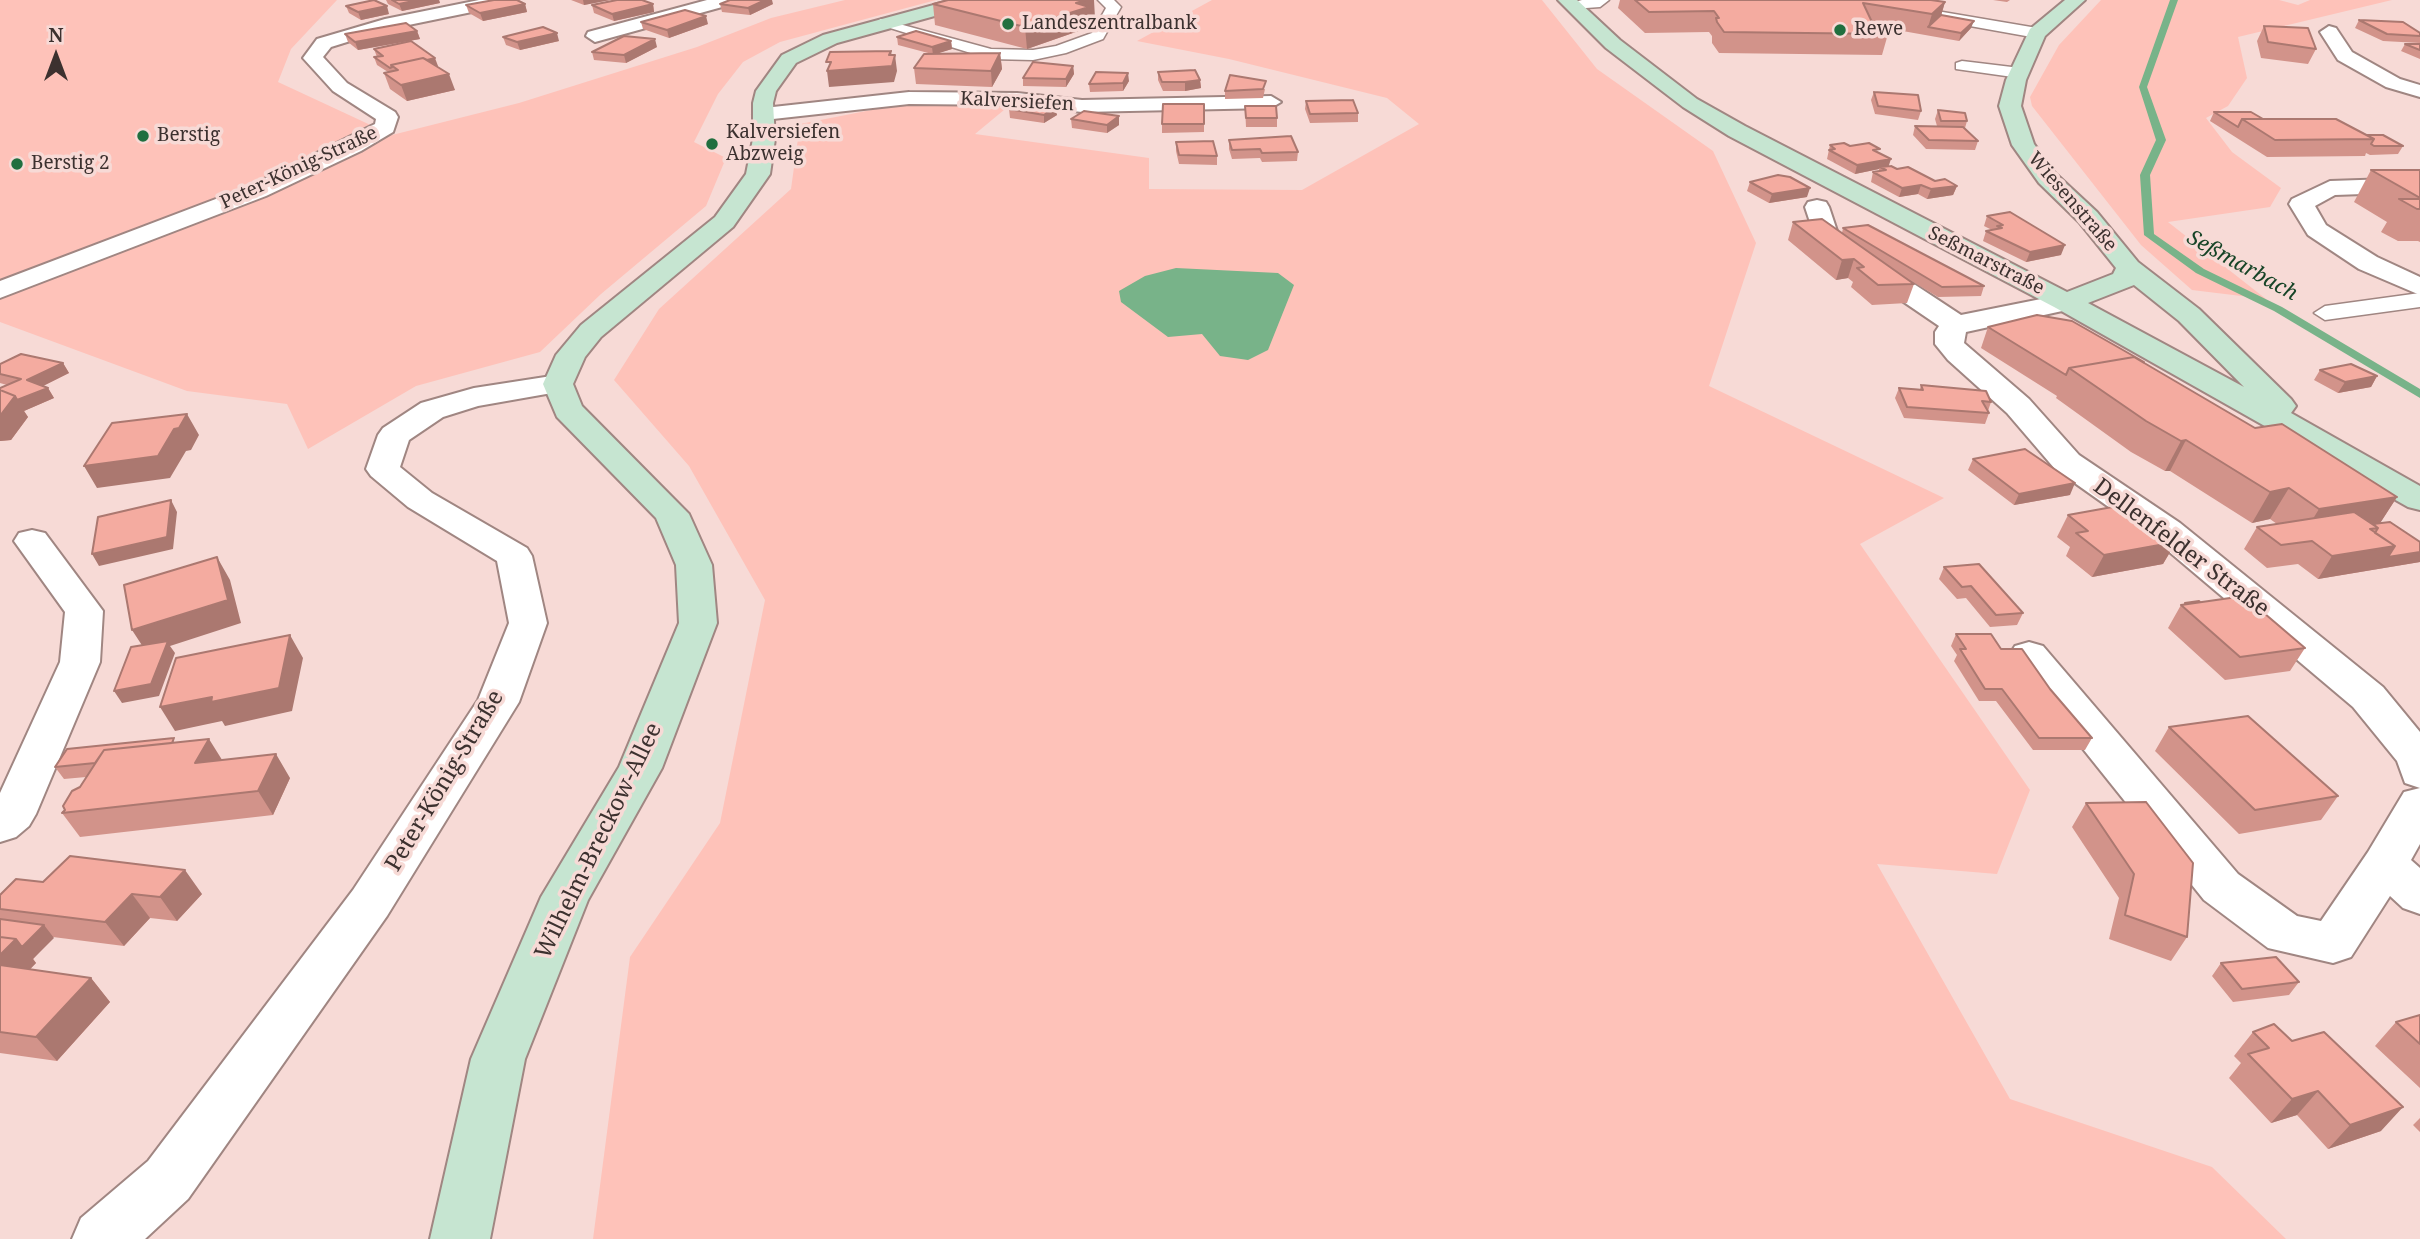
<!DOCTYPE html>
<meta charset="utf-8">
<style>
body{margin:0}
#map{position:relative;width:2420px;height:1239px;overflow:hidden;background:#f7dad6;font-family:"Noto Serif",serif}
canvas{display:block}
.north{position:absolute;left:21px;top:21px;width:70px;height:70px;-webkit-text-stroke:5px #f7dad6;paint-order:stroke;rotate:0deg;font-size:19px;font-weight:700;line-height:28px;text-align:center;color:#3c312f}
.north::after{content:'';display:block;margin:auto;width:24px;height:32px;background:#3c312f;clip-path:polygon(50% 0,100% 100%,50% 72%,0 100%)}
</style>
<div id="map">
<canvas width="2420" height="1239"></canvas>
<div class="north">N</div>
</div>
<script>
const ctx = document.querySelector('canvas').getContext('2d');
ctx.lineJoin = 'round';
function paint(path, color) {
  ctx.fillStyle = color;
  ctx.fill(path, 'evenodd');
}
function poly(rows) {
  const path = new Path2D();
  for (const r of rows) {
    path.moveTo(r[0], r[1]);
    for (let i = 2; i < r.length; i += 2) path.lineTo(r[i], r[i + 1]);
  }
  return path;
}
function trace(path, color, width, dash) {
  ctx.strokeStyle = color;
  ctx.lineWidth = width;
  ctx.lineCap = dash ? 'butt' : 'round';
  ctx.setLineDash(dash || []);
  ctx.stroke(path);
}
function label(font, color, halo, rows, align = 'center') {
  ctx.font = font + ' "Noto Serif",serif';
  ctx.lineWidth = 7;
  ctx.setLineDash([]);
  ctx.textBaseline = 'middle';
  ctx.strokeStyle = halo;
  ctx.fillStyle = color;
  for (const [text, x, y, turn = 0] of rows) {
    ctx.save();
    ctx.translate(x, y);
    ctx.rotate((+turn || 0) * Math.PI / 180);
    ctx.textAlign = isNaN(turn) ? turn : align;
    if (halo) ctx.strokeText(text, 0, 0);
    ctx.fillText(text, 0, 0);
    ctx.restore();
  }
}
const green = poly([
 [0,0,337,0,291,49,278,82,392,135,519,103,697,47,771,18,845,0,936,0,780,42,743,62,718,94,694,142,726,158,706,206,601,294,540,352,416,386,308,449,287,404,187,391,0,322],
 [1212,0,1542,0,1597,69,1713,151,1756,243,1709,386,1944,498,1860,544,2030,790,1997,874,1877,864,2010,1099,2212,1167,2286,1239,593,1239,630,957,720,823,765,600,689,466,614,380,659,309,791,189,800,124,907,103,1010,105,975,134,1149,158,1149,189,1302,190,1419,124,1387,98,1229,59,1137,41],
 [2101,0,2279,0,2298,5,2310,0,2392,0,2238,37,2247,78,2228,106,2206,118,2232,152,2281,188,2270,207,2168,222,2266,299,2192,290,2141,245,2032,106,2030,97,2059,45]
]);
const water = poly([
 [1176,268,1278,273,1294,285,1268,350,1248,360,1220,356,1202,334,1168,337,1121,302,1119,291,1145,276]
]);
const stream = poly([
 [2170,0,2178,0,2147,87,2166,140,2150,175,2154,234,2204,269,2282,307,2420,389,2420,398,2274,311,2196,273,2144,235,2140,175,2156,140,2139,87,2170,0]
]);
const lane = poly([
 [1098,0,1114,0,1121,7,1103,39,1066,53,1033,60,990,59,874,23,881,19,991,49,1033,50,1056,46,1092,33,1106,8,1098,0],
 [1582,0,1609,0,1600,7,1572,9,1565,5,1582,0],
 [1840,0,1872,0,2037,28,2045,33,2037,38,1847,4,1840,0],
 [1962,61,2020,68,2028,73,2020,78,1956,69,1956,63,1962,61],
 [2420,293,2420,307,2325,320,2314,313,2325,306,2420,293]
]);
const street = poly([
 [479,0,515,0,506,5,389,29,331,47,323,57,347,83,395,112,398,117,393,132,361,151,266,196,0,298,0,281,250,186,375,124,376,119,333,91,303,58,317,39,385,19,479,0],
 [707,0,736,0,733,4,595,42,586,36,588,32,707,0],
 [2329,26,2336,28,2352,52,2400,79,2420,85,2420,97,2386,87,2338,60,2320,32,2329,26],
 [909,92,1017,93,1082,100,1271,96,1281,102,1271,108,1082,112,1017,105,909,104,764,120,753,114,764,108,909,92],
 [2420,178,2420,192,2335,195,2315,206,2326,225,2377,257,2420,277,2420,295,2359,269,2308,235,2289,204,2292,199,2330,181,2420,178],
 [1817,200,1826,202,1829,207,1838,234,1961,315,2066,294,2076,296,2080,302,2076,308,1966,332,1964,343,2029,399,2079,455,2180,523,2383,687,2420,732,2420,788,2405,783,2397,761,2353,707,2154,539,2055,469,2007,413,1948,360,1935,344,1935,332,1939,326,1817,243,1805,207,1808,202,1817,200],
 [558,375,569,378,573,384,569,390,478,406,443,417,409,440,400,467,432,493,527,548,532,556,547,623,519,702,387,916,188,1199,145,1239,72,1239,81,1218,148,1161,353,890,478,700,509,623,497,561,408,507,371,476,366,469,378,435,383,428,421,403,474,388,558,375],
 [32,530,45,533,103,611,100,662,36,814,29,826,16,837,0,842,0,793,60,662,65,612,14,541,19,533,32,530],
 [2029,642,2043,646,2238,874,2297,916,2321,921,2368,852,2404,792,2420,788,2420,844,2411,860,2420,868,2420,914,2403,908,2390,896,2351,957,2333,963,2268,948,2204,900,2015,664,2009,655,2015,646,2029,642]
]);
const secondary = poly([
 [952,0,981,0,978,4,837,43,796,63,776,91,773,103,775,139,770,174,733,227,601,337,585,357,573,384,582,406,689,514,712,565,717,623,662,768,588,900,525,1059,490,1239,430,1239,471,1059,541,897,619,767,679,623,676,565,656,518,557,417,543,384,556,355,581,325,715,217,746,174,753,139,753,103,756,91,782,55,823,35,952,0],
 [1558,0,1577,0,1620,40,1697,99,1745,126,2067,292,2113,274,2116,268,2079,222,2039,183,2012,145,1999,106,2006,80,2030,29,2065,0,2085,0,2045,36,2026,80,2021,106,2034,144,2055,173,2097,212,2138,262,2199,309,2291,399,2296,406,2291,413,2420,486,2420,510,2408,507,2056,308,1729,136,1683,107,1606,48,1558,0],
 [2134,285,2179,321,2244,387,2088,303,2134,285]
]);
const wall = poly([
 [386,0,439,0,440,3,402,11,388,4],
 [571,0,610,0,584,5],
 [1620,0,1931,0,1945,2,1941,15,1971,28,1959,41,1880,27,1888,34,1882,55,1719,53,1712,43,1712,36,1709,32,1645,33,1618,8],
 [1993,0,2010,0,2007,2],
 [525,4,527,12,483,21,469,13,466,5],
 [653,4,654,12,614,21,594,13,592,5],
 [720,4,773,4,750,15,722,12],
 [933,4,1095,18,1090,20,1090,27,1027,49,935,25],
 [346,6,389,14,361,20,349,13],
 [2359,20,2420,33,2420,43,2383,41,2355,28],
 [641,22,708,24,669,38,643,29],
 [2264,26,2316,49,2308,64,2261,58,2257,41],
 [417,31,420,39,358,50,348,42,345,34],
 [503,37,559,41,520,50,506,45],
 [897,37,951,41,952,49,934,54,1000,53,1002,69,992,87,916,84,914,68,932,54,898,45],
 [2405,44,2420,44,2420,59,2401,51],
 [657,47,626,63,594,60,592,52],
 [374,49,438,66,437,67,455,90,407,101,390,89,384,73,388,72,377,65,374,57,377,57],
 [1073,66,1074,74,1066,87,1023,86,1023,78],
 [1158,72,1200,80,1201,88,1185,91,1163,91,1158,80],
 [1129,81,1123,91,1090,92,1089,84],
 [1265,89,1263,98,1225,99,1225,91],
 [1874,92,1921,111,1918,120,1875,114,1871,100],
 [1306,101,1358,113,1358,122,1310,123,1305,109],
 [1204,104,1204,132,1162,133,1162,124],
 [1245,106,1277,118,1277,127,1246,127],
 [1009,109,1057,115,1044,123,1010,118],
 [1938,110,1967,121,1965,128,1978,141,1975,150,1926,149,1913,135,1915,126,1937,126,1935,119],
 [2214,112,2367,135,2403,146,2398,154,2370,155,2366,153,2365,156,2267,157,2210,121],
 [1071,119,1119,125,1107,133,1072,128],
 [1229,140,1298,152,1297,161,1262,162,1260,158,1232,159,1229,149],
 [1176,142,1217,156,1217,165,1179,164,1176,151],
 [1830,145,1850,146,1879,153,1889,166,1935,181,1957,186,1953,195,1927,199,1918,194,1899,197,1871,182,1873,172,1879,172,1879,169,1855,174,1827,159],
 [2371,170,2420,170,2420,242,2418,241,2398,241,2381,232,2387,222,2354,202],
 [1750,182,1807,197,1769,203,1747,191],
 [1987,216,2061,255,2026,262,1983,241,1986,231,1992,230,1984,226],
 [1793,222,1842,233,1843,228,1984,286,1981,296,1938,297,1903,276,1914,284,1907,303,1872,305,1851,287,1853,282,1848,278,1836,280,1788,240],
 [1988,327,2255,428,2397,497,2380,523,2420,542,2420,562,2318,579,2298,564,2267,568,2244,549,2257,527,2277,524,2270,519,2252,523,2170,471,2165,471,2131,452,2056,398,2057,396,1981,348],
 [63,363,69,373,43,386,48,388,54,398,24,411,28,417,11,440,0,441,0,388,7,385,0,383,0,364],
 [2320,370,2377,376,2371,387,2338,393,2314,380],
 [1921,385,1991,402,1988,411,1989,413,1985,424,1904,418,1895,398,1899,388,1920,389],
 [1973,459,2070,495,2014,505,1968,470],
 [2068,515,2154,522,2152,525,2176,542,2163,564,2092,577,2066,556,2070,547,2057,537],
 [1944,567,2023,613,2017,625,1990,627,1966,598,1957,599,1939,579],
 [2185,603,2305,648,2290,671,2225,680,2168,628,2181,605],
 [1956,634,2001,649,2050,689,2092,738,2085,750,2033,750,1996,701,1979,701,1954,661,1957,655,1951,646],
 [2169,727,2338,796,2321,820,2239,834,2155,751],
 [177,742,222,760,290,778,273,815,80,837,62,813,86,777,64,779,55,767],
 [2086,803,2187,937,2171,961,2109,939,2119,898,2072,827],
 [43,882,202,894,177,921,150,918,124,946,53,937,33,959,36,963,30,969,91,978,110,1002,57,1061,0,1053,0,895],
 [2221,963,2299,982,2289,995,2233,1002,2212,976],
 [2420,1015,2420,1088,2375,1046,2396,1022],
 [2253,1032,2381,1131,2328,1149,2297,1115,2271,1123,2229,1078,2241,1063,2234,1056],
 [2420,1118,2420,1132,2413,1125]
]);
const shadedWall = poly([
 [418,0,439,0,440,3,402,11,399,4],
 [583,0,610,0,584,5],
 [765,0,772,0,773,4,750,15,748,8],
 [1086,0,1094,0,1095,18,1090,20,1090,27,1027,49,1025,27,1076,3],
 [1945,2,1939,23,1928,27,1932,14],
 [525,4,527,12,483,21,480,13],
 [653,4,654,12,614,21,612,14],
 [387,6,389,14,361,20,358,12],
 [706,16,708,24,669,38,667,30],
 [1974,21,1971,28,1959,41,1961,33],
 [417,31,420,39,358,50,355,42],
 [557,33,559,41,520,50,517,42],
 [655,39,657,47,626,63,624,55],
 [951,41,952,49,933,55,932,47],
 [891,51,893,64,895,55,897,71,894,82,829,87,827,71,889,55],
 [1000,53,1002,69,992,87,991,71],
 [435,58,438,66,400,74,398,70,394,67],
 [1073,66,1074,74,1066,87,1066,79],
 [1128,73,1129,81,1123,91,1123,83],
 [449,74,455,90,407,101,401,85],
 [1200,80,1201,88,1185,91,1185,82],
 [1056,106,1057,115,1044,123,1044,115],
 [1119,116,1119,125,1107,133,1107,125],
 [1891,159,1888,168,1880,167,1879,169,1855,174,1857,165],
 [1921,185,1918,194,1899,197,1902,188],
 [1957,186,1953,195,1927,199,1931,189],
 [1810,188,1807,197,1769,203,1772,194],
 [2065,245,2061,255,2026,262,2030,252],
 [1854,259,1848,278,1836,280,1842,260],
 [63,363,69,373,33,391,27,380],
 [2377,376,2371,387,2338,393,2345,382],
 [48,388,54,398,24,411,28,417,11,440,0,441,0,416,15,396],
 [187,414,199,435,191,450,186,451,170,478,97,488,84,466,174,429],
 [2186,440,2170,471,2165,471,2181,441],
 [2075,483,2070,495,2014,505,2019,494],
 [2289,488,2270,519,2252,523,2270,492],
 [2397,497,2377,528,2300,540,2319,509],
 [171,500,177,512,173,549,99,566,92,554],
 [2176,542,2163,564,2092,577,2104,555],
 [2395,546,2420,552,2420,562,2318,579,2332,556],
 [217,557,230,580,241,623,170,646,175,653,159,696,122,703,114,691,147,653,132,630],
 [290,635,303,658,292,711,225,726,222,721,175,731,160,707],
 [209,739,224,763,195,763],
 [276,754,290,778,273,815,258,791],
 [185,870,202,894,177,921,160,897],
 [132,894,150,918,124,946,105,922],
 [44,925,54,938,33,959,36,963,12,988,0,974,0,955,16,939],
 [91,978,110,1002,57,1061,36,1037],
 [2318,1091,2297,1115,2271,1123,2292,1099],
 [2403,1107,2381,1131,2328,1149,2350,1125]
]);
const building = poly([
 [374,0,387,6,358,12,346,6,374,0],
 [392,0,418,0,399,4,392,0],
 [494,0,517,0,525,4,480,13,466,5,494,0],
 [617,0,642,0,653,4,612,14,592,5,617,0],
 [730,0,765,0,748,8,720,4,730,0],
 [948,0,1086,0,1076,3,1089,7,1025,27,933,4,948,0],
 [1635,0,1931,0,1945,2,1932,14,1863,3,1871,20,1888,34,1724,32,1717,22,1716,18,1719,18,1714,11,1649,12,1635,0],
 [685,10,706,16,667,30,641,22,685,10],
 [1941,15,1974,21,1961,33,1928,27,1941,15],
 [2359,20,2403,22,2420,33,2420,36,2387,34,2359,20],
 [406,23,417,31,355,42,345,34,406,23],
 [2264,26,2308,28,2316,49,2268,42,2264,26],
 [543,27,557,33,517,42,503,37,543,27],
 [916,31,951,41,932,47,897,37,916,31],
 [624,36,655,39,624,55,592,52,624,36],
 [411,41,435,58,427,60,423,58,391,65,392,67,390,68,374,57,383,56,374,49,411,41],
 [2405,44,2420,44,2420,50,2405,44],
 [891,51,889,55,895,55,892,66,827,71,831,62,826,62,830,52,891,51],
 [1000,53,991,71,914,68,924,54,1000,53],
 [423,58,449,74,401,85,384,73,398,70,391,65,423,58],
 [1033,62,1073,66,1066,79,1023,78,1033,62],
 [1195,70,1200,80,1185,82,1162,82,1158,72,1195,70],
 [1096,72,1128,73,1123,83,1089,84,1096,72],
 [1230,75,1266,81,1263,89,1225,91,1230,75],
 [1874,92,1918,95,1921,111,1878,106,1874,92],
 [1353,100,1358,113,1310,114,1306,101,1353,100],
 [1022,101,1056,106,1044,115,1009,109,1022,101],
 [1163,104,1204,104,1204,124,1162,124,1163,104],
 [1245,106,1276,106,1277,118,1246,118,1245,106],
 [1938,110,1965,113,1967,121,1941,121,1938,110],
 [1084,111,1119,116,1107,125,1071,119,1084,111],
 [2214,112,2251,112,2263,119,2242,119,2238,127,2214,112],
 [2242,119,2336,119,2374,139,2275,140,2242,119],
 [1915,126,1963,127,1978,141,1929,140,1915,126],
 [2367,135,2383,135,2403,146,2374,146,2371,144,2374,139,2367,135],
 [1291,136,1298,152,1262,153,1260,149,1232,150,1229,140,1291,136],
 [1213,141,1217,156,1179,155,1176,142,1213,141],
 [1844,143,1850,146,1869,143,1880,149,1873,150,1891,159,1857,165,1829,150,1835,149,1830,145,1844,143],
 [1891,166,1897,169,1908,167,1935,181,1945,179,1957,186,1931,189,1921,185,1902,188,1873,172,1886,170,1880,167,1891,166],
 [2371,170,2420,170,2420,198,2371,170],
 [1778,175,1790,177,1810,188,1772,194,1750,182,1778,175],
 [2399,199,2420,199,2420,209,2417,209,2399,199],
 [2010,212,2065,245,2030,252,1986,231,2002,228,1997,226,2003,225,1987,216,2010,212],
 [1822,219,1914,284,1878,285,1857,268,1864,267,1854,259,1842,260,1793,222,1822,219],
 [1868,225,1984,286,1942,287,1843,228,1868,225],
 [2037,315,2072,321,2144,362,2144,363,2134,357,2069,368,2066,375,1988,327,2037,315],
 [21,354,63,363,27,380,48,388,17,400,15,396,0,390,0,388,21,379,0,374,0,364,21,354],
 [2134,357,2255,428,2282,424,2397,497,2319,509,2289,488,2270,492,2186,440,2181,441,2146,421,2069,368,2134,357],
 [2351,364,2377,376,2345,382,2320,370,2351,364],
 [1921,385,1986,391,1991,402,1982,401,1989,413,1907,407,1899,388,1923,390,1921,385],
 [0,390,15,396,0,416,0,390],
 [187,414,179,428,174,429,158,456,84,466,112,423,187,414],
 [2025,449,2075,483,2019,494,1973,459,2025,449],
 [171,500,167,537,92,554,98,517,171,500],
 [2129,504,2154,522,2150,523,2176,542,2104,555,2076,533,2088,531,2068,515,2129,504],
 [2354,512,2378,528,2370,529,2395,546,2332,556,2312,541,2281,545,2257,527,2354,512],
 [2390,522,2420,542,2420,552,2388,557,2395,546,2375,533,2378,528,2373,524,2390,522],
 [217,557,228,600,132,630,124,585,217,557],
 [1979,564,2023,613,1996,615,1971,586,1962,587,1944,567,1979,564],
 [2244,596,2305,648,2240,657,2181,605,2244,596],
 [2199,601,2200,602,2186,604,2185,603,2199,601],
 [1956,634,1991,634,2001,649,2022,649,2050,689,2092,738,2039,738,2002,689,1985,689,1960,649,1966,649,1956,634],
 [290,635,279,688,211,702,212,697,160,707,176,658,290,635],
 [168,641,151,684,114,691,131,647,168,641],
 [2248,716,2338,796,2255,810,2169,727,2248,716],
 [174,738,172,743,104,750,95,763,55,767,67,749,174,738],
 [209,739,195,763,276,754,258,791,62,813,65,810,63,806,72,791,80,787,104,750,209,739],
 [2146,802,2193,863,2187,937,2125,915,2134,874,2086,803,2146,802],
 [70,856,185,870,160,897,132,894,105,922,0,909,0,895,16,879,43,882,70,856],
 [0,919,44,925,22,947,16,939,0,937,0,919],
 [0,937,16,939,0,955,0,937],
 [2276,957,2299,982,2242,989,2221,963,2276,957],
 [0,965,91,978,36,1037,0,1032,0,965],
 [2420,1015,2420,1044,2396,1022,2420,1015],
 [2274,1024,2292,1041,2324,1032,2403,1107,2350,1125,2318,1091,2292,1099,2248,1054,2269,1048,2253,1032,2274,1024]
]);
const markers = [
 [1008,24,7,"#206f3f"],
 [1840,30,7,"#206f3f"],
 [143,136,7,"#206f3f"],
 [712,144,7,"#206f3f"],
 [17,164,7,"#206f3f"]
];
const farPoinames = [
 ["Landeszentralbank",1022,24],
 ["Rewe",1854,30],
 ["Kalversiefen",726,133],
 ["Abzweig",726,155],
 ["Berstig",157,136],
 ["Berstig 2",31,164]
];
const farStreetnames = [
 ["Kalversiefen",1017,102,3],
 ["Peter-König-Straße",299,168,-25],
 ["Wiesenstraße",2072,202,49],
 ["Seßmarstraße",1986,261,27]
];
const farWaternames = [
 ["Seßmarbach",2242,266,29]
];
const streetNames = [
 ["Dellenfelder Straße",2181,548,37],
 ["Peter-König-Straße",445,781,-59],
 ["Wilhelm-Breckow-Allee",599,841,-64]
];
paint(green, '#fec2b9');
paint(water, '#78b389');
paint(stream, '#78b389');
trace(lane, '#a08682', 3);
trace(street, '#a08682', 4);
trace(secondary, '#a08682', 4);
paint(lane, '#fff');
paint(street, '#fff');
paint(secondary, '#c6e5d1');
paint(wall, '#d2938a');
paint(shadedWall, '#ab7870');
paint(building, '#f4aba0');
trace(building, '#ab7870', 2);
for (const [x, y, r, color] of markers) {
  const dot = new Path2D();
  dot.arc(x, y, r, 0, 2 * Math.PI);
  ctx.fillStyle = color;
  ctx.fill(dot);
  trace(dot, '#f7dad6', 2.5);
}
label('19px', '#3c312f', '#f7dad6', farPoinames, 'left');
label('19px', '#3c312f', '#f7dad6', farStreetnames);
label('italic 21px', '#174427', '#f7dad6', farWaternames);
label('23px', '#3c312f', '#f7dad6', streetNames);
</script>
